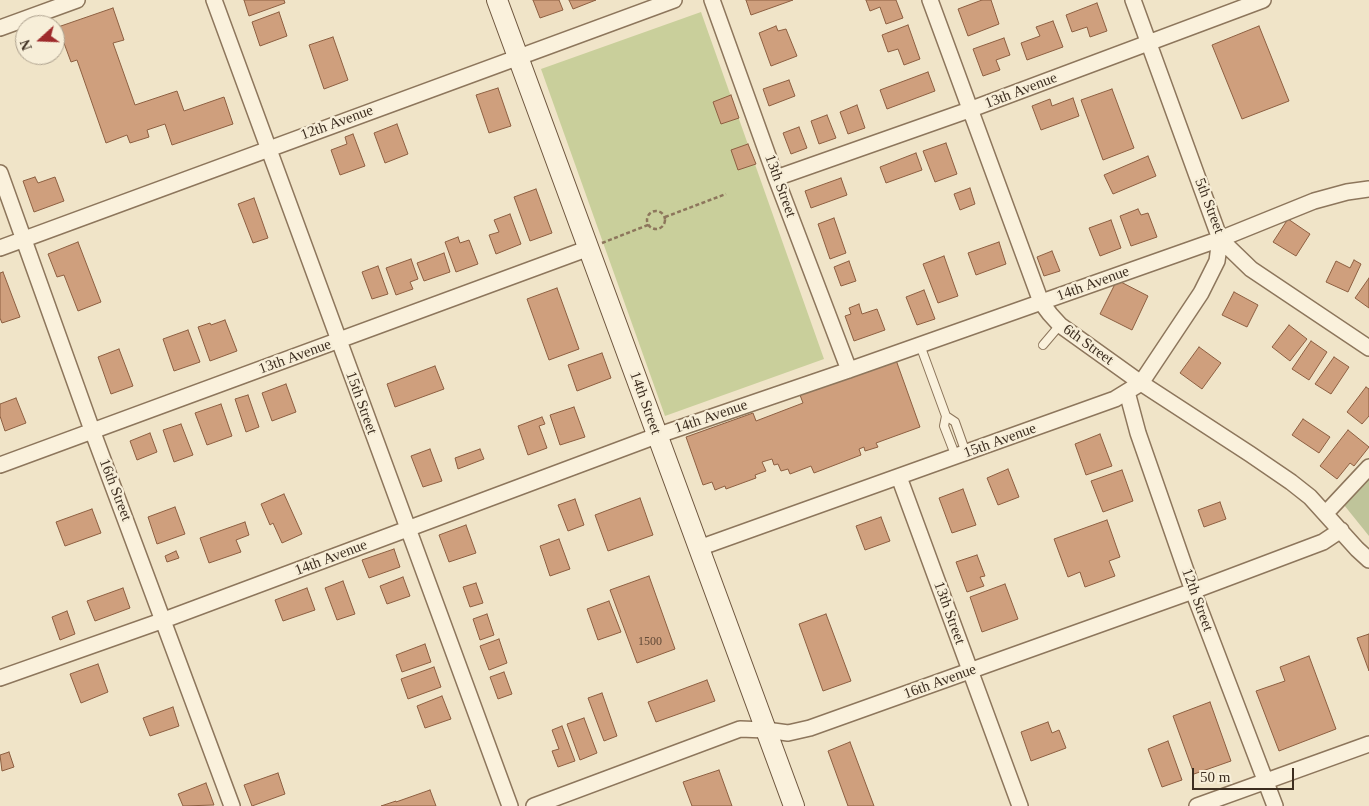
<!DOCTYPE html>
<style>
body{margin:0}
#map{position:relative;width:1369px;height:806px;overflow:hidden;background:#f0e4c8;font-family:"Times New Roman",serif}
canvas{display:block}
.north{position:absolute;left:15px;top:15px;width:50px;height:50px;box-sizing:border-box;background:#f7eed8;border:1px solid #ada18e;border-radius:50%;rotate:250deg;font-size:14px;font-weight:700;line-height:20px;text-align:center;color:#3d2e20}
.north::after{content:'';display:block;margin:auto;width:18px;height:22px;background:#9e2a2b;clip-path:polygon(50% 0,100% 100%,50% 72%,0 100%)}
.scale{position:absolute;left:1192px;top:768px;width:102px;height:22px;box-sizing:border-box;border:2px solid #3d2e20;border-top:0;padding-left:6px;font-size:15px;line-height:18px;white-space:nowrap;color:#3d2e20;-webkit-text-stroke:4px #f7eed8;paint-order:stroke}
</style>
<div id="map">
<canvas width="1369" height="806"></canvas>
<div class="north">N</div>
<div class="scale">50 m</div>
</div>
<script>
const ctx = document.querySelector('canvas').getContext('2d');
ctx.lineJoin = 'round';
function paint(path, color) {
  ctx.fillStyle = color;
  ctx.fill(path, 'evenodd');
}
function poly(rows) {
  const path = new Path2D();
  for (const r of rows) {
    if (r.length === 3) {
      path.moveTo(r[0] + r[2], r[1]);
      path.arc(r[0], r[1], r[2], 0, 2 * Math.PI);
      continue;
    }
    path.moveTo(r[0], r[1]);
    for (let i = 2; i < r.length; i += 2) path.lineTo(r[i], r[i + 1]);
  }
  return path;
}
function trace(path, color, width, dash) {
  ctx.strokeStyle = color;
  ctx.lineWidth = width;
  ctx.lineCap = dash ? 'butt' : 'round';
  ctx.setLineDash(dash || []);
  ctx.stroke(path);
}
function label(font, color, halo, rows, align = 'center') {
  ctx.font = font + ' "Times New Roman",serif';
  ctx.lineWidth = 4.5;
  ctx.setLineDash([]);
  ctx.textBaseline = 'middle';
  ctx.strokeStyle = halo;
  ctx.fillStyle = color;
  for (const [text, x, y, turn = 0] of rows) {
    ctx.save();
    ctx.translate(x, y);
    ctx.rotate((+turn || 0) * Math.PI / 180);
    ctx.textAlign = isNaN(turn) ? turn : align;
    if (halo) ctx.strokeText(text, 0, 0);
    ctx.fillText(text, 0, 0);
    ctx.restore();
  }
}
const green = poly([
 [701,12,824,359,665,416,541,69]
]);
const cemetery = poly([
 [1369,479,1369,536,1344,505]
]);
const building = poly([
 [244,0,284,0,285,3,249,16,244,0],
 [533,0,559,0,563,10,540,18,533,0],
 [569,0,596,0,573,9,569,0],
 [746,0,793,0,751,15,746,0],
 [866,0,896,0,903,18,886,24,880,7,870,11,866,0],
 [982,0,991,0,999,24,968,36,958,9,982,0],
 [1097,3,1107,31,1090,37,1087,27,1072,32,1066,15,1097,3],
 [113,8,124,40,113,43,135,105,177,91,184,111,224,97,233,124,172,145,165,124,147,130,149,137,130,143,127,135,106,143,77,60,71,62,58,27,113,8],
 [279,12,287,36,260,46,252,22,279,12],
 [1053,21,1063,47,1027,60,1021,43,1040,36,1036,27,1053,21],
 [908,25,920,59,904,65,898,49,888,52,882,35,908,25],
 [776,26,778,31,786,29,797,56,771,66,759,33,776,26],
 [1259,26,1289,101,1242,119,1212,45,1259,26],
 [333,37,348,80,324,89,309,45,333,37],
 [1004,38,1010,55,996,60,1000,70,983,76,973,49,1004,38],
 [928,72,935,91,887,109,880,90,928,72],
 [789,80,795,96,769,106,763,89,789,80],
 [498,88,511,126,489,133,476,95,498,88],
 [1112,89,1134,148,1103,160,1081,100,1112,89],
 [731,95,739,118,721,124,713,102,731,95],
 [1073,98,1079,116,1041,130,1032,106,1050,99,1052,106,1073,98],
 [857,105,865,128,848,134,840,112,857,105],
 [827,115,836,138,819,144,811,121,827,115],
 [397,124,408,154,385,163,374,133,397,124],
 [799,127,807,148,791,154,783,133,799,127],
 [353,134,365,166,340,175,331,150,347,144,345,137,353,134],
 [946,143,957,174,935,182,923,151,946,143],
 [748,144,756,164,738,170,731,150,748,144],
 [916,153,922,170,886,183,880,167,916,153],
 [1148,156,1156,176,1113,194,1104,175,1148,156],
 [35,177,38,183,55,177,64,201,34,212,23,181,35,177],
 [841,178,847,195,811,208,805,191,841,178],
 [970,188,975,204,960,210,954,194,970,188],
 [536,189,552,233,530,241,514,197,536,189],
 [254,198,268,238,253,243,238,204,254,198],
 [1138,209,1141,215,1148,213,1157,237,1131,246,1120,216,1138,209],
 [510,214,521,244,496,254,489,235,499,232,494,220,510,214],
 [834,218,846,253,830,259,818,224,834,218],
 [1288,219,1310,234,1296,256,1273,242,1288,219],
 [1111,220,1121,248,1100,256,1089,228,1111,220],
 [458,237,460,243,469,240,478,264,456,272,445,242,458,237],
 [78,242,101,302,78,311,64,275,57,277,48,254,78,242],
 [999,242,1006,264,976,275,968,253,999,242],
 [1052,251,1060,271,1044,276,1037,257,1052,251],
 [444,253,450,272,424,281,417,263,444,253],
 [944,256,958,296,938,303,923,264,944,256],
 [411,259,418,279,410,282,413,289,396,295,386,268,411,259],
 [1354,260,1361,264,1348,292,1326,282,1336,261,1350,268,1354,260],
 [849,261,856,281,841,286,834,267,849,261],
 [378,266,388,294,372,299,362,272,378,266],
 [3,272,20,317,2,323,0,318,0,273,3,272],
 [1369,278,1369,308,1355,298,1369,278],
 [1117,280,1148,296,1132,330,1100,314,1117,280],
 [557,288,579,349,549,360,527,299,557,288],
 [924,290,935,319,917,325,906,297,924,290],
 [1234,292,1258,305,1247,327,1222,315,1234,292],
 [859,304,862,314,877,309,885,330,854,341,845,316,851,314,849,308,859,304],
 [225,320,237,351,210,361,198,327,210,323,211,325,225,320],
 [1289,325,1307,339,1290,361,1272,347,1289,325],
 [188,330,200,362,174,371,163,339,188,330],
 [1311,341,1327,352,1309,380,1292,369,1311,341],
 [1199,347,1221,363,1202,389,1180,373,1199,347],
 [119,349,133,386,111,394,98,357,119,349],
 [602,353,611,378,577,391,568,365,602,353],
 [1334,357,1349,367,1331,394,1315,384,1334,357],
 [896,360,920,427,876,443,878,447,865,451,864,447,859,449,861,455,814,473,811,466,790,474,788,469,781,471,778,464,774,465,772,459,762,462,766,471,755,475,756,478,726,489,725,486,715,490,712,482,703,485,686,437,753,413,756,421,803,403,800,395,896,360],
 [435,366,444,389,395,407,387,384,435,366],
 [286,384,296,412,272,421,262,393,286,384],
 [1366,387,1369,389,1369,416,1362,424,1347,412,1366,387],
 [248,395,259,427,246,432,235,399,248,395],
 [16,398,26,423,5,431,0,416,0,404,16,398],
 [221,404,232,436,207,445,195,413,221,404],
 [574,407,585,437,560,445,550,415,574,407],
 [542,417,545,424,539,426,547,448,528,455,518,426,542,417],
 [1303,419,1330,437,1319,453,1292,435,1303,419],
 [181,424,193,455,174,462,163,430,181,424],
 [1348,430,1369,447,1354,466,1350,463,1337,479,1320,466,1348,430],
 [150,433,157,452,137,460,130,441,150,433],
 [1100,434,1112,466,1086,475,1075,444,1100,434],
 [430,449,442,481,423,487,411,456,430,449],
 [480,449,484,459,458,469,455,458,480,449],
 [1008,469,1019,497,998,505,987,478,1008,469],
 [1122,470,1133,501,1103,512,1091,481,1122,470],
 [963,489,976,525,952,533,939,498,963,489],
 [284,494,302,534,282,543,273,523,270,525,261,504,284,494],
 [640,498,653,535,608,551,595,515,640,498],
 [575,499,584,525,568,531,558,505,575,499],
 [1220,502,1226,519,1204,527,1198,510,1220,502],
 [175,507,185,534,157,544,148,517,175,507],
 [92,509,101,533,65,546,56,522,92,509],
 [881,517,890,541,865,550,856,526,881,517],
 [1107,520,1120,557,1109,561,1115,576,1085,587,1080,572,1068,577,1054,539,1107,520],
 [245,522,249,535,236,540,241,552,209,563,200,538,245,522],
 [466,525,476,553,449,562,439,535,466,525],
 [559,539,570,569,550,576,540,546,559,539],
 [394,549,400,567,369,578,362,560,394,549],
 [176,551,179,558,167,562,165,556,176,551],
 [977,555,985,576,980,577,984,586,967,592,956,562,977,555],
 [649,576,675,649,637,663,610,590,649,576],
 [403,577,410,596,387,604,380,586,403,577],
 [343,581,355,614,337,620,325,588,343,581],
 [476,583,483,603,470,607,463,587,476,583],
 [1005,584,1018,619,982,632,970,597,1005,584],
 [123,588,130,608,95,621,87,601,123,588],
 [307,588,315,610,283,621,275,600,307,588],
 [609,601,621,632,598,640,587,609,609,601],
 [67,611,75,634,60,640,52,617,67,611],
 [487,614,494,635,480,640,473,619,487,614],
 [826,614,851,681,823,691,799,624,826,614],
 [1369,634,1369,671,1357,638,1369,634],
 [499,639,507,663,489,670,480,646,499,639],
 [425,644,431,662,402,672,396,655,425,644],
 [1309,656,1336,729,1279,751,1256,691,1285,681,1280,667,1309,656],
 [98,664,108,692,81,703,70,674,98,664],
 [434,667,441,687,408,699,401,679,434,667],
 [504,672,512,694,498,699,490,677,504,672],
 [707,680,715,701,656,722,648,702,707,680],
 [602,693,617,736,604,741,588,698,602,693],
 [442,696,451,719,425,728,417,706,442,696],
 [1210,702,1231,761,1194,774,1173,716,1210,702],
 [173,707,179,726,150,736,143,718,173,707],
 [584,718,597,753,580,760,567,724,584,718],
 [1048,722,1052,733,1059,730,1066,748,1031,761,1021,732,1048,722],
 [562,726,575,761,558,767,552,751,559,749,552,730,562,726],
 [1168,741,1182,780,1162,787,1148,749,1168,741],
 [850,742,874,806,848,806,828,751,850,742],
 [9,752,14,767,2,771,0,755,9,752],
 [719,770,732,806,692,806,683,782,719,770],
 [278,773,285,794,252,806,244,785,278,773],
 [206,783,214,805,183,806,178,794,206,783],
 [430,790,436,806,381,806,396,801,396,802,430,790]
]);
const path = poly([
 [656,220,9],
 [665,217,726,194],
 [602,243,648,225]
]);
const lane = poly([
 [920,345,946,416,944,426,956,457],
 [1043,345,1060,325],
 [946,416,955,422,966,453]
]);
const street = poly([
 [214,0,510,806],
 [712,0,776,178,849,370],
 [930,0,1041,302,1050,314,1060,325,1141,383,1250,454,1291,482,1310,497,1357,549,1369,560],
 [1133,0,1220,239,1251,269,1369,348],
 [0,28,77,0],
 [0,173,92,430,232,806],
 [776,178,969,110,1263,0],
 [0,248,674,0],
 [1127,392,1138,433,1193,591,1275,806],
 [0,465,589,248],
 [899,477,1020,806],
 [1326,513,1369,467],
 [699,548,1115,399,1141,383,1201,293,1217,261,1220,239],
 [0,678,164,620,656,436,849,370,1220,239,1314,201,1347,192,1369,189],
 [534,806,740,729,766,730,788,733,810,728,1193,591,1323,542,1341,530],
 [1197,806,1369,744]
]);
const secondary = poly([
 [497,0,794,806]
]);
const numberNames = [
 ["1500",650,642]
];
const streetNames = [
 ["13th Avenue",1021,91,-21],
 ["12th Avenue",337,123,-20],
 ["13th Street",780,186,70],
 ["5th Street",1209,206,69],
 ["14th Avenue",1093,284,-20],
 ["6th Street",1088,345,36],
 ["13th Avenue",295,357,-20],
 ["15th Street",361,403,70],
 ["14th Street",645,403,70],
 ["14th Avenue",711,417,-19],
 ["15th Avenue",1000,441,-20],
 ["16th Street",115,490,69],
 ["14th Avenue",331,558,-21],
 ["12th Street",1197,600,70],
 ["13th Street",949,613,70],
 ["16th Avenue",940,682,-20]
];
paint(green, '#c9cf9b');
paint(cemetery, '#bfc49a');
paint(building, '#cf9f7d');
trace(building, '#8d5f41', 1);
trace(lane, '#8d765c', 10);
trace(street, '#8d765c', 18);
trace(secondary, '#6f573f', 22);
trace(path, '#8d765c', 2.5, [4, 2.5]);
trace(lane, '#faf1dc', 8);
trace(street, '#faf1dc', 15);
trace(secondary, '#faf1dc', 20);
label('12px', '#624a37', null, numberNames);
label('15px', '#3d2e20', '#f7eed8', streetNames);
</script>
